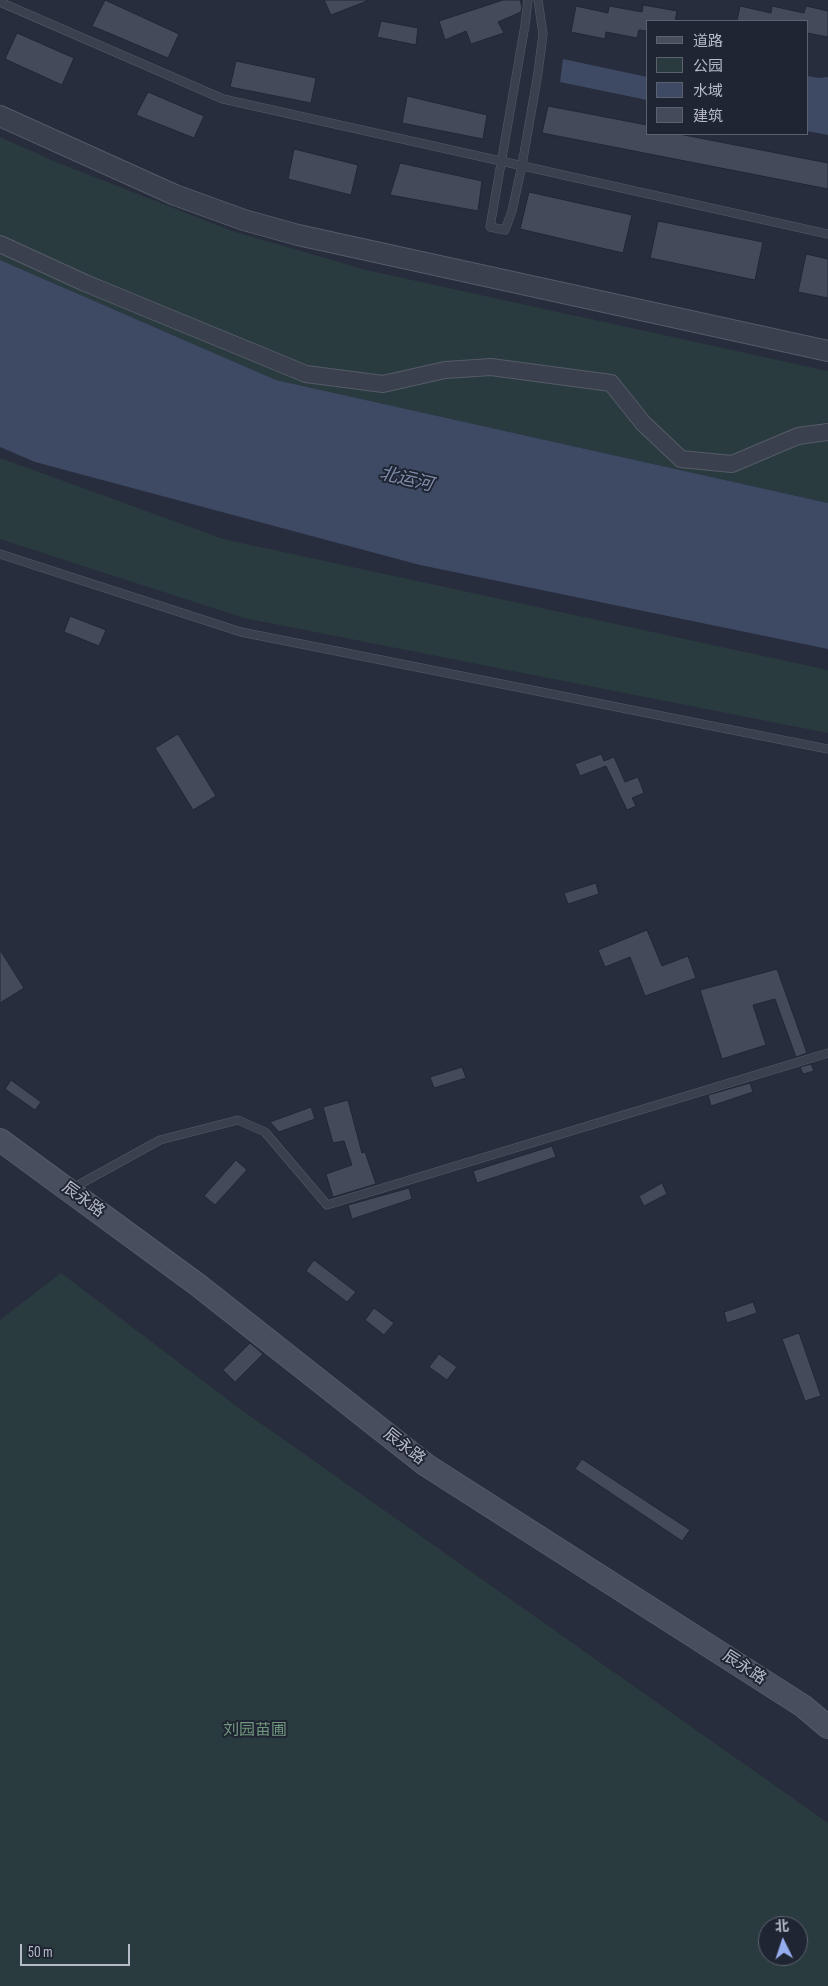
<!DOCTYPE html>
<meta charset="utf-8">
<style>
body{margin:0}
#map{position:relative;width:828px;height:1986px;overflow:hidden;background:#272d3c;font-family:"Sofia Sans Condensed","Noto Sans SC",sans-serif}
canvas{display:block}
.legend{position:absolute;left:646px;top:20px;width:162px;height:115px;box-sizing:border-box;background:#1f2532;border:1px solid #5b616e;margin:0;padding:6px 9px;list-style:none;font-size:15px;color:#b6bbc8}
.legend li{display:flex;align-items:center;gap:10px;height:25px}
.legend b{width:25px;border:1px solid #5b616e}
.north{position:absolute;left:758px;top:1916px;width:50px;height:50px;box-sizing:border-box;background:#1f2532;border:1px solid #5b616e;border-radius:50%;rotate:356deg;font-size:14px;font-weight:700;line-height:20px;text-align:center;color:#b6bbc8}
.north::after{content:'';display:block;margin:auto;width:18px;height:22px;background:#95acef;clip-path:polygon(50% 0,100% 100%,50% 72%,0 100%)}
.scale{position:absolute;left:20px;top:1944px;width:110px;height:22px;box-sizing:border-box;border:2px solid #b6bbc8;border-top:0;padding-left:6px;font-size:15px;line-height:18px;white-space:nowrap;color:#b6bbc8;-webkit-text-stroke:4px #1f2532;paint-order:stroke}
</style>
<div id="map">
<canvas width="828" height="1986"></canvas>
<ul class="legend">
<li><b style="height:6px;background:#494e5f"></b>道路</li>
<li><b style="height:14px;background:#2a3b3f"></b>公园</li>
<li><b style="height:14px;background:#3e4964"></b>水域</li>
<li><b style="height:14px;background:#434b5b"></b>建筑</li>
</ul>
<div class="north">北</div>
<div class="scale">50 m</div>
</div>
<script>
const ctx = document.querySelector('canvas').getContext('2d');
ctx.lineJoin = 'round';
function paint(path, color) {
  ctx.fillStyle = color;
  ctx.fill(path, 'evenodd');
}
function poly(rows) {
  const path = new Path2D();
  for (const r of rows) {
    path.moveTo(r[0], r[1]);
    for (let i = 2; i < r.length; i += 2) path.lineTo(r[i], r[i + 1]);
  }
  return path;
}
function trace(path, color, width, dash) {
  ctx.strokeStyle = color;
  ctx.lineWidth = width;
  ctx.lineCap = dash ? 'butt' : 'round';
  ctx.setLineDash(dash || []);
  ctx.stroke(path);
}
function label(font, color, halo, rows, align = 'center') {
  ctx.font = font + ' "Sofia Sans Condensed","Noto Sans SC",sans-serif';
  ctx.lineWidth = 4;
  ctx.setLineDash([]);
  ctx.textBaseline = 'middle';
  ctx.strokeStyle = halo;
  ctx.fillStyle = color;
  for (const [text, x, y, turn = 0] of rows) {
    ctx.save();
    ctx.translate(x, y);
    ctx.rotate((+turn || 0) * Math.PI / 180);
    ctx.textAlign = isNaN(turn) ? turn : align;
    if (halo) ctx.strokeText(text, 0, 0);
    ctx.fillText(text, 0, 0);
    ctx.restore();
  }
}
const green = poly([
 [0,137,56,162,232,231,366,270,828,371,828,503,276,380,0,260],
 [0,458,223,539,828,670,828,733,244,618,0,539],
 [61,1273,236,1406,828,1823,828,1986,0,1986,0,1320],
 [768,1926,798,1926,798,1956,768,1956]
]);
const water = poly([
 [563,59,647,77,647,100,560,82],
 [807,76,819,78,828,77,828,135,807,131],
 [0,260,276,380,828,503,828,649,420,565,35,462,0,447]
]);
const building = poly([
 [105,0,179,34,168,58,92,26,105,0],
 [324,0,367,0,367,1,331,15,324,0],
 [503,0,520,0,522,7,521,12,498,22,504,33,471,44,466,31,445,40,439,21,503,0],
 [643,5,677,11,675,21,647,21,647,31,639,30,637,38,606,32,605,39,571,32,576,6,608,13,609,6,642,12,643,5],
 [740,6,771,13,772,6,804,13,806,6,828,11,828,37,807,33,807,21,737,21,740,6],
 [381,21,418,28,416,45,377,37,381,21],
 [17,33,74,58,62,85,5,59,17,33],
 [236,61,316,78,311,103,230,87,236,61],
 [148,92,204,116,194,138,136,115,148,92],
 [407,96,487,115,483,139,402,123,407,96],
 [548,106,647,125,647,134,679,134,828,163,828,189,542,133,548,106],
 [294,149,358,165,351,195,288,179,294,149],
 [400,163,482,181,478,211,390,195,400,163],
 [529,192,632,215,623,253,520,229,529,192],
 [658,221,763,242,755,280,650,258,658,221],
 [806,254,828,259,828,298,798,292,806,254],
 [70,616,106,630,99,646,64,632,70,616],
 [178,734,216,796,193,810,155,748,178,734],
 [601,754,604,761,614,757,625,782,638,777,644,793,632,798,636,806,627,810,606,766,580,776,575,764,601,754],
 [596,883,599,894,568,904,564,893,596,883],
 [647,930,662,966,688,956,696,978,645,996,630,957,605,967,598,950,647,930],
 [0,950,24,988,0,1003,0,950],
 [777,969,807,1053,796,1057,775,999,753,1005,766,1045,722,1059,700,990,777,969],
 [811,1064,814,1071,803,1074,800,1067,811,1064],
 [462,1067,466,1078,434,1088,430,1077,462,1067],
 [11,1080,41,1102,35,1110,5,1089,11,1080],
 [750,1083,753,1092,711,1106,708,1095,750,1083],
 [348,1100,362,1153,365,1152,376,1184,333,1197,326,1174,352,1165,344,1141,333,1143,323,1107,348,1100],
 [311,1107,315,1119,279,1132,270,1122,311,1107],
 [552,1146,556,1157,477,1183,473,1171,552,1146],
 [236,1160,247,1170,215,1205,204,1196,236,1160],
 [662,1183,667,1194,644,1206,639,1196,662,1183],
 [409,1188,412,1199,352,1219,348,1205,409,1188],
 [314,1260,356,1292,347,1302,306,1271,314,1260],
 [753,1302,757,1313,727,1323,724,1312,753,1302],
 [374,1308,394,1323,384,1335,365,1320,374,1308],
 [799,1333,821,1396,805,1401,782,1339,799,1333],
 [250,1343,263,1354,235,1382,223,1370,250,1343],
 [439,1354,457,1367,447,1380,429,1367,439,1354],
 [582,1459,690,1530,682,1541,575,1469,582,1459]
]);
const service = poly([
 [528,0,525,25,490,227,505,230,512,211,522,165,538,73,543,34,538,0],
 [0,2,223,99,828,234],
 [0,554,241,632,828,749],
 [71,1189,160,1140,238,1120,265,1132,327,1205,828,1053]
]);
const minor = poly([
 [0,244,85,283,306,374,383,384,445,370,491,367,611,383,643,423,681,459,732,464,798,436,828,432]
]);
const tertiary = poly([
 [0,116,175,195,244,220,298,235,828,351]
]);
const secondary = poly([
 [0,1140,198,1285,426,1465,803,1706,828,1727]
]);
const streetNames = [
 ["辰永路",83,1200,36],
 ["辰永路",404,1447,38],
 ["辰永路",744,1668,33]
];
const parkNames = [
 ["刘园苗圃",255,1731]
];
const waterNames = [
 ["北运河",406,480,13]
];
paint(green, '#2a3b3f');
paint(water, '#3e4964');
paint(building, '#434b5b');
trace(building, '#212734', 1);
trace(service, '#555b68', 9);
trace(minor, '#555b68', 18);
trace(tertiary, '#555b68', 22);
trace(secondary, '#555b68', 24);
trace(service, '#3a404d', 8);
trace(minor, '#3a404d', 16);
trace(tertiary, '#3a404d', 20);
trace(secondary, '#494e5f', 22);
label('16px', '#b6bbc8', '#1f2532', streetNames);
label('16px', '#70967d', '#1f2532', parkNames);
label('italic 18px', '#818eac', '#1f2532', waterNames);
</script>
